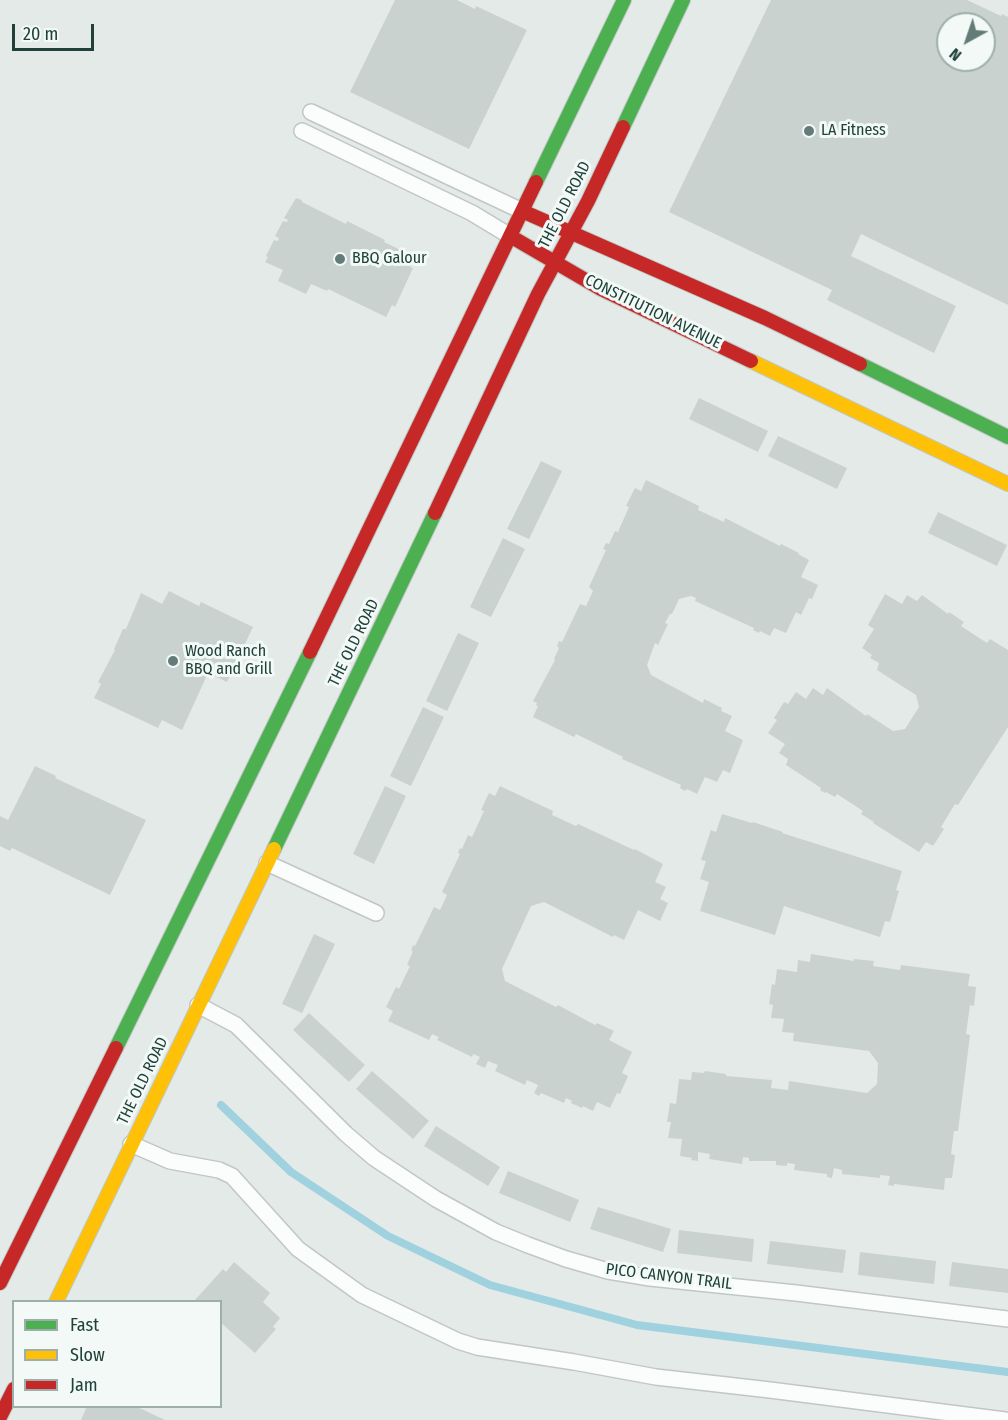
<!DOCTYPE html>
<style>
body{margin:0}
#map{position:relative;width:1008px;height:1420px;overflow:hidden;background:#e4eae8;font-family:"Fira Sans Condensed",sans-serif}
canvas{display:block}
.legend{position:absolute;left:12px;top:1300px;width:210px;height:108px;box-sizing:border-box;background:#f2f9f6;border:2px solid #9eafab;margin:0;padding:8px 10px;list-style:none;font-size:18px;color:#1f413a}
.legend li{display:flex;align-items:center;gap:12px;height:30px}
.legend b{width:30px;border:2px solid #9eafab}
.north{position:absolute;left:936px;top:12px;width:60px;height:60px;box-sizing:border-box;background:#f2f9f6;border:2px solid #9eafab;border-radius:50%;rotate:220deg;font-size:16px;font-weight:700;line-height:24px;text-align:center;color:#1f413a}
.north::after{content:'';display:block;margin:auto;width:21px;height:27px;background:#647c77;clip-path:polygon(50% 0,100% 100%,50% 72%,0 100%)}
.scale{position:absolute;left:12px;top:24px;width:82px;height:27px;box-sizing:border-box;border:3px solid #1f413a;border-top:0;padding-left:8px;font-size:18px;line-height:21px;white-space:nowrap;color:#1f413a;-webkit-text-stroke:4px #f2f9f6;paint-order:stroke}
</style>
<div id="map">
<canvas width="1008" height="1420"></canvas>
<ul class="legend">
<li><b style="height:8px;background:#4caf50"></b>Fast</li>
<li><b style="height:8px;background:#ffc107"></b>Slow</li>
<li><b style="height:8px;background:#c62828"></b>Jam</li>
</ul>
<div class="north">N</div>
<div class="scale">20 m</div>
</div>
<script>
const ctx = document.querySelector('canvas').getContext('2d');
ctx.lineJoin = 'round';
function poly(rows) {
  const path = new Path2D();
  for (const r of rows) {
    path.moveTo(r[0], r[1]);
    for (let i = 2; i < r.length; i += 2) path.lineTo(r[i], r[i + 1]);
  }
  return path;
}
function trace(path, color, width, dash) {
  ctx.strokeStyle = color;
  ctx.lineWidth = width;
  ctx.lineCap = dash ? 'butt' : 'round';
  ctx.setLineDash(dash || []);
  ctx.stroke(path);
}
function paint(path, color) {
  ctx.fillStyle = color;
  ctx.fill(path, 'evenodd');
}
function label(font, color, halo, rows, align = 'center') {
  ctx.font = font + ' "Fira Sans Condensed",sans-serif';
  ctx.lineWidth = 6;
  ctx.setLineDash([]);
  ctx.textBaseline = 'middle';
  ctx.strokeStyle = halo;
  ctx.fillStyle = color;
  for (const [text, x, y, turn = 0] of rows) {
    ctx.save();
    ctx.translate(x, y);
    ctx.rotate((+turn || 0) * Math.PI / 180);
    ctx.textAlign = isNaN(turn) ? turn : align;
    if (halo) ctx.strokeText(text, 0, 0);
    ctx.fillText(text, 0, 0);
    ctx.restore();
  }
}
const stream = poly([
 [221,1105,291,1172,388,1236,490,1285,637,1325,1008,1372]
]);
const building = poly([
 [395,0,457,0,475,9,476,6,527,30,469,149,350,92],
 [771,0,967,0,1001,16,1002,14,1008,17,1008,305,861,234,851,256,956,306,934,353,827,300,832,290,669,212],
 [948,24,984,24,984,60,948,60],
 [296,198,302,200,302,202,346,224,347,221,385,240,384,242,415,257,410,267,413,268,395,307,392,305,386,317,328,289,327,291,311,284,306,294,278,281,283,270,265,262,268,257,266,256,274,240,278,241,279,238,275,236,283,221,287,222,288,220,284,218],
 [699,398,768,431,758,452,689,419],
 [778,436,847,468,837,489,768,456],
 [541,461,562,471,529,539,507,529],
 [646,480,699,506,698,510,724,522,725,518,780,546,781,544,799,553,798,554,809,560,801,577,818,585,812,599,809,598,801,615,796,612,786,633,774,628,770,636,760,631,759,633,753,630,754,628,695,601,696,598,691,596,679,599,672,614,670,614,665,623,668,624,658,645,655,643,647,665,651,675,703,703,704,699,722,708,721,711,732,716,725,731,743,740,730,773,723,770,717,782,705,777,697,794,687,789,685,791,680,788,681,785,622,759,623,757,576,734,574,737,533,717,538,706,536,705,537,703,533,701,555,660,554,659,559,648,557,646,559,641,562,642,580,604,586,606,593,591,589,587,606,550,603,549,606,543,609,544,615,531,618,532,629,507,626,506,635,488,641,491],
 [938,512,1007,545,997,566,928,533],
 [503,538,525,549,491,617,470,607],
 [169,591,199,606,201,602,253,627,227,682,208,673,182,730,162,720,158,728,94,698,101,684,98,682,115,650,114,649,123,629,126,629,141,593,162,604],
 [885,594,902,604,907,595,917,601,922,595,948,614,949,612,964,622,961,626,987,643,990,639,1008,650,1008,727,958,805,955,804,941,827,944,829,933,846,926,842,919,852,873,823,874,822,861,814,863,811,837,794,835,797,826,792,825,793,820,790,821,788,786,765,788,759,779,753,785,744,768,733,777,720,774,718,784,702,788,704,796,692,806,699,813,688,823,695,827,688,866,716,867,714,893,731,905,729,919,707,916,695,877,670,879,663,870,658,872,655,862,648,874,629,868,625],
 [458,633,479,643,447,711,426,701],
 [423,707,444,717,411,786,390,776],
 [35,766,56,776,55,778,146,820,110,895,12,848,10,851,0,846,0,816,8,820],
 [385,786,406,796,374,864,353,854],
 [500,786,553,811,552,815,576,826,578,824,634,850,635,849,663,864,655,882,666,887,660,899,668,903,660,921,638,910,624,940,614,935,613,937,544,902,531,906,502,969,505,981,556,1007,558,1005,595,1025,597,1023,614,1031,609,1040,632,1052,622,1073,628,1076,620,1094,617,1093,610,1108,597,1102,593,1111,583,1106,582,1108,571,1103,572,1101,566,1098,564,1103,541,1093,539,1096,534,1093,538,1085,527,1080,525,1085,495,1071,498,1065,488,1061,485,1068,476,1064,480,1057,473,1054,472,1057,437,1040,439,1037,432,1034,429,1040,388,1021,393,1011,386,1007,396,987,399,989,410,966,407,965,413,951,411,951,413,945,415,946,434,907,440,910,447,895,442,892,460,854,458,853,460,848,462,849,468,835,472,837,484,811,481,810,489,793,495,796],
 [722,814,752,823,753,822,783,832,782,833,902,871,896,890,899,891,890,922,885,921,880,937,784,906,775,935,700,911,709,882,700,879,706,861,701,860,711,830,716,832],
 [314,934,335,944,302,1013,282,1004],
 [811,954,854,961,854,959,874,961,873,966,900,970,901,965,970,974,968,986,976,987,974,1006,970,1005,966,1034,970,1035,958,1131,954,1131,951,1154,955,1155,952,1178,945,1178,944,1190,894,1184,894,1186,888,1185,890,1176,880,1175,880,1178,842,1174,842,1170,834,1168,832,1178,827,1177,827,1174,794,1170,795,1164,787,1163,787,1166,776,1165,776,1161,749,1161,749,1158,743,1157,742,1164,709,1159,710,1154,698,1152,698,1161,691,1160,692,1158,680,1156,682,1139,668,1138,671,1122,667,1122,670,1103,676,1104,679,1079,691,1080,692,1072,704,1073,705,1071,726,1074,726,1076,772,1080,771,1088,788,1090,789,1081,867,1093,877,1084,878,1063,869,1051,793,1041,794,1033,782,1032,784,1019,771,1018,773,1005,769,1004,772,984,775,985,777,969,797,972,798,960,810,962],
 [309,1013,365,1065,349,1082,293,1030],
 [372,1071,429,1121,413,1139,356,1089],
 [436,1126,500,1167,488,1186,424,1146],
 [508,1171,579,1200,570,1222,499,1193],
 [598,1207,671,1229,663,1252,590,1229],
 [679,1230,754,1239,752,1262,677,1253],
 [770,1241,846,1250,843,1273,767,1264],
 [860,1252,936,1261,934,1284,858,1275],
 [234,1262,270,1293,263,1302,280,1318,273,1327,276,1329,255,1353,220,1322,220,1302,197,1302,195,1300,223,1269,226,1272],
 [952,1262,1008,1269,1008,1293,949,1286],
 [87,1406,135,1406,165,1420,81,1420]
]);
const lane = poly([
 [311,112,522,211],
 [302,131,472,213,510,236],
 [267,863,376,913],
 [198,1005,236,1025,346,1134,374,1158,436,1199,496,1232,528,1245,566,1259,608,1271,650,1278,796,1293,1008,1319],
 [131,1144,170,1161,219,1170,232,1176,298,1249,362,1295,458,1341,477,1347,574,1362,656,1377,770,1390,1005,1420]
]);
const fast = poly([
 [623,127,683,0],
 [536,182,624,0],
 [860,364,1008,437],
 [274,849,435,513],
 [116,1048,310,652]
]);
const slow = poly([
 [751,361,1008,484],
 [56,1302,274,849]
]);
const jam = poly([
 [522,211,765,318,860,364],
 [510,236,601,289,751,361],
 [435,513,538,294,588,201,623,127],
 [310,652,536,182],
 [0,1283,116,1048],
 [0,1417,14,1389]
]);
const markers = [
 [809,131,6,"#647c77"],
 [340,259,6,"#647c77"],
 [173,661,6,"#647c77"]
];
const poiNames = [
 ["LA Fitness",821,131],
 ["BBQ Galour",352,259],
 ["Wood Ranch",185,652],
 ["BBQ and Grill",185,670]
];
const streetNames = [
 ["THE OLD ROAD",565,205,-63],
 ["CONSTITUTION AVENUE",653,312,26],
 ["THE OLD ROAD",354,643,-64],
 ["THE OLD ROAD",143,1081,-64],
 ["PICO CANYON TRAIL",669,1277,7]
];
trace(stream, '#9fd1de', 8);
paint(building, '#cad2cf');
trace(lane, '#c1c7c5', 18);
trace(fast, '#bfc8c5', 16);
trace(slow, '#bfc8c5', 16);
trace(jam, '#bfc8c5', 16);
trace(lane, '#fbfcfc', 15);
trace(fast, '#4caf50', 14);
trace(slow, '#ffc107', 14);
trace(jam, '#c62828', 14);
for (const [x, y, r, color] of markers) {
  const dot = new Path2D();
  dot.arc(x, y, r, 0, 2 * Math.PI);
  ctx.fillStyle = color;
  ctx.fill(dot);
  trace(dot, '#f2f9f6', 2);
}
label('16px', '#1f413a', '#f2f9f6', poiNames, 'left');
label('16px', '#1f413a', '#f2f9f6', streetNames);
</script>
